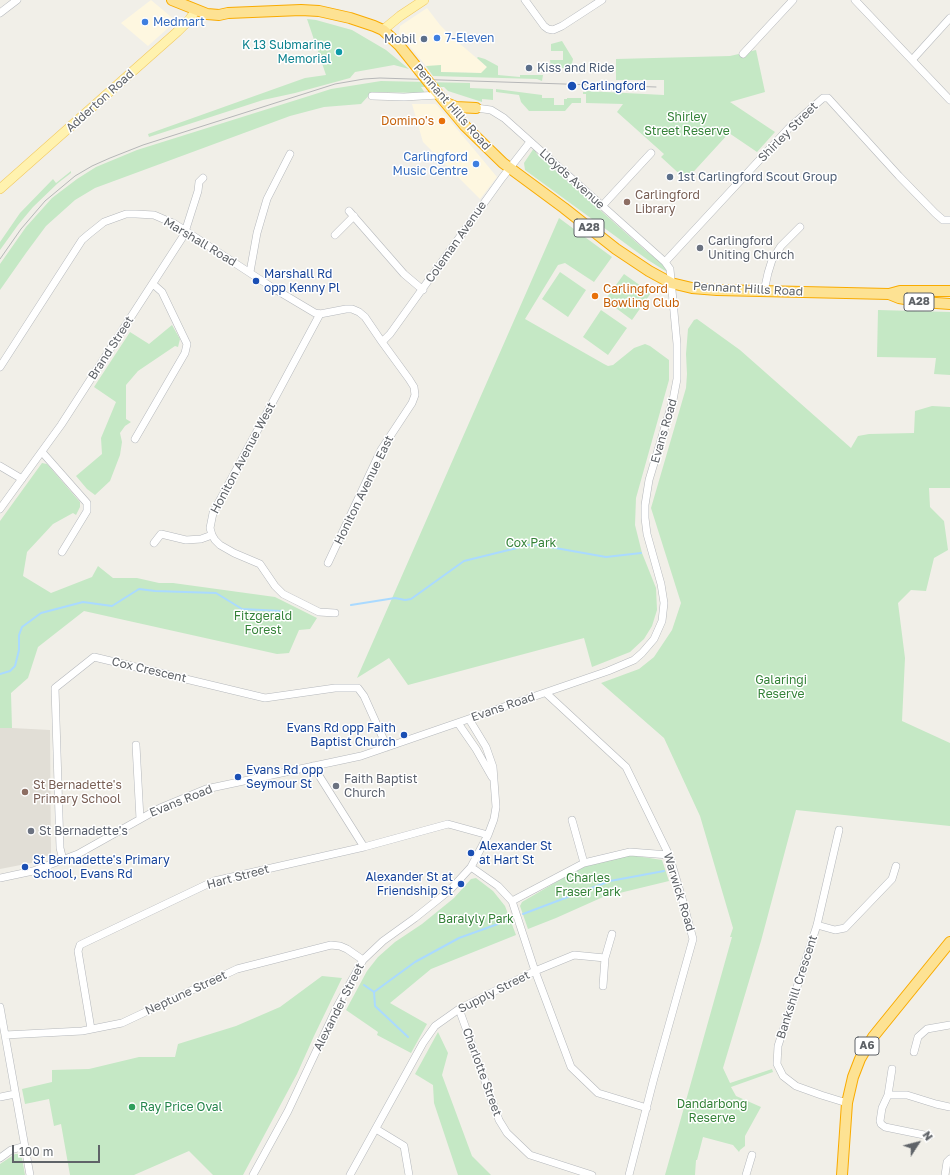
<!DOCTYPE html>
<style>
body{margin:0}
#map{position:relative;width:950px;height:1175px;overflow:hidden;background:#f1efe8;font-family:"Golos Text",sans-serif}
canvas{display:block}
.north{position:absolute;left:898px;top:1123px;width:40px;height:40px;-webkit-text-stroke:3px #fff;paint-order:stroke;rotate:54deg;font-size:11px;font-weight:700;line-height:16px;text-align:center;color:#5f6368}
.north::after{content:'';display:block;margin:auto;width:14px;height:18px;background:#5f6368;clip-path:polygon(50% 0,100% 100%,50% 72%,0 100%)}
.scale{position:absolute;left:12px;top:1145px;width:88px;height:18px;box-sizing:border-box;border:2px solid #5f6368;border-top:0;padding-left:5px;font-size:12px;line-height:14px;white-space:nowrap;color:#5f6368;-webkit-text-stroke:3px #fff;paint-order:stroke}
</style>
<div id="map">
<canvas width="950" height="1175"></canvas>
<div class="north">N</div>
<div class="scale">100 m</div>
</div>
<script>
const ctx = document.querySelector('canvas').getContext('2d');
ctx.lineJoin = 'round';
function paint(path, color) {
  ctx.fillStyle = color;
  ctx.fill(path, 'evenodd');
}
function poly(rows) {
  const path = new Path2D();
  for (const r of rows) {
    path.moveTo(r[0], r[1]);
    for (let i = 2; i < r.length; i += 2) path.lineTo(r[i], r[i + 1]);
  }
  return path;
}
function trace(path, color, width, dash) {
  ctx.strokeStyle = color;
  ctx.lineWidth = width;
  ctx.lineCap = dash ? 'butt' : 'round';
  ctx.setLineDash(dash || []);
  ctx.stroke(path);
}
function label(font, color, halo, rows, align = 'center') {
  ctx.font = font + ' "Golos Text",sans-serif';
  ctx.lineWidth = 3;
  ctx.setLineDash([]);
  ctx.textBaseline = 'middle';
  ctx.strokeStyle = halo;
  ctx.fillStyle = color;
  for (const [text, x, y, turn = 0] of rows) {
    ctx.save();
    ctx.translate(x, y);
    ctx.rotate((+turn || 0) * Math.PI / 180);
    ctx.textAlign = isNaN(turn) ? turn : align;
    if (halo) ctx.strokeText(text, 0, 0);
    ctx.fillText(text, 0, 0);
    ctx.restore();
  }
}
const commercial = poly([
 [151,0,176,21,148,46,121,23],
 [427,8,440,25,452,37,487,67,482,73,440,72,441,66,426,66,399,33,400,26],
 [412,104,435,104,437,105,497,177,480,199,423,142]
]);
const education = poly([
 [0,728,12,728,50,730,51,854,31,863,0,869]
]);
const green = poly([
 [307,19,316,20,352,30,386,50,409,69,394,65,355,72,350,78,295,93,263,100,149,137,148,134,305,78,326,75],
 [562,41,573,59,571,68,551,68,550,60,563,60,563,51,551,51,551,44],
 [756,50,765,92,730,102,775,132,757,152,729,133,686,180,661,157,664,154,617,112,623,104,586,103,586,94,583,94,583,92,586,92,586,91,664,95,664,80,616,80,616,59,730,56],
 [478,57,485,59,498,66,498,75,520,77,520,75,543,75,542,81,537,79,433,76,426,66,441,65,441,72,481,73,487,67,477,58],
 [381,81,470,83,470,88,493,89,493,100,482,99,482,102,479,101,448,91,444,87,421,87,425,93,372,92,361,104,324,107,290,116,95,188,75,200,46,226,26,253,0,290,0,264,26,227,52,198,77,179,96,167,137,150,309,96,331,89],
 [496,89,542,95,542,98,554,98,554,105,564,105,564,99,567,99,567,98,581,98,581,103,572,103,565,111,529,111,521,102,493,102,521,102,519,95,496,92],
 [534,148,537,154,645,250,666,266,667,272,648,260,525,170,524,163],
 [71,171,71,173,58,183,33,207,18,225,0,250,0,242,20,213,53,179,56,183],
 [559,218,612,257,594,282,565,263,558,265,525,319,604,364,608,366,613,365,634,348,645,344,650,346,669,360,669,380,636,498,635,525,642,553,656,588,657,610,652,626,644,639,630,652,592,667,584,638,408,685,389,658,357,678],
 [560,272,586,290,568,317,542,299],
 [624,274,651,293,632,320,605,300],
 [601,310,627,328,608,355,583,337],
 [878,310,950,312,950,375,934,374,936,358,877,357],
 [697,319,740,350,851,448,858,436,869,434,914,433,915,411,932,406,950,407,950,488,929,488,930,507,944,521,948,550,934,558,926,591,911,590,898,603,905,658,902,721,950,743,950,826,796,810,761,941,723,1068,730,1083,772,1069,773,1072,731,1087,736,1096,761,1107,745,1136,745,1146,740,1150,739,1152,733,1145,703,1137,697,1160,696,1160,695,1175,665,1175,732,937,730,937,733,928,700,816,664,738,601,683,639,669,654,657,672,630,681,603,651,508,686,388,687,374,686,354,688,329,694,320],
 [172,325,180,339,178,347,175,346,138,371,126,385,126,419,131,422,125,426,120,433,122,442,120,455,110,481,95,495,87,489,76,476,102,454,101,438,116,402,94,387,130,332,149,344],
 [42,463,47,464,80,502,80,507,76,515,73,513,53,524,27,552,23,576,51,593,92,577,98,566,113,578,137,578,159,583,173,583,275,597,317,618,310,629,299,630,289,653,277,654,84,611,38,647,28,678,11,693,12,728,0,728,0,521],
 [630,855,662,860,669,881,603,897,556,918,528,929,520,906,522,902,582,867],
 [476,878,493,891,505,906,516,935,431,969,390,1003,427,1024,411,1053,377,1035,378,1032,346,1010,367,971,378,957,395,942,422,924,454,898,471,879],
 [322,976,342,978,314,1036,297,1074,243,1175,213,1175,189,1151,134,1175,70,1175,61,1124,54,1126,49,1099,25,1104,22,1089,52,1082,52,1070,89,1069,139,1057,175,1057,178,1044,236,1026,280,1007],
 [438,1032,448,1053,442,1075,472,1156,491,1175,458,1175,434,1103,433,1085,415,1074],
 [15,1154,18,1154,22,1158,25,1175,0,1175,0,1164]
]);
const stream = poly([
 [351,605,395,598,405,600,411,599,464,561,533,544,606,557,641,553],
 [0,674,10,671,15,666,19,650,19,635,22,627,41,613,83,602,112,606,139,589,155,591,216,593,242,609,281,611],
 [523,914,610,881,664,871],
 [364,985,374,992,415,962,459,938,509,920],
 [374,992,375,1006,408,1037]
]);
const minor = poly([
 [525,0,544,26,548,29,553,30,562,26,602,0],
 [855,0,950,100],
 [0,13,17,0],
 [743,54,793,0],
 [912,60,950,18],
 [372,96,404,97,439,95],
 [602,206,651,153],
 [349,211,404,274,423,290],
 [335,235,354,216],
 [665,262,789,128,823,98,828,98,899,176,935,213,943,220,950,220],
 [250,272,257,233,267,199,290,154],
 [764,291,768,273,772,260,781,246,800,227],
 [320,314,213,513,210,528,212,535,215,540,220,545,234,553,260,564,275,586,283,594,319,612,335,613],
 [382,342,390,334,502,178,530,142],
 [0,367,82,240,89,234,104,222,126,214,136,214,154,215,175,224,273,288,315,313,320,314,346,309,352,309,359,312,365,317,382,342,409,379,414,387,415,395,412,403,381,450,328,563],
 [135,439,185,353,187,344,162,292,153,284],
 [42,452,87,503,87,511,62,552],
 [0,466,22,479],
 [0,509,61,425,184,235,198,191,199,182,203,178],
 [154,543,161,534,186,540,201,539,212,535],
 [546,693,626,767,669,855,682,898,693,939,654,1078,629,1175],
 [458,723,476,749,492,777],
 [136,745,140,819],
 [313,766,364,847],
 [572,820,584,863],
 [839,830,817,925,778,1046,777,1064,783,1076,796,1086,821,1095,847,1103],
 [63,860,60,848,55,688,94,657,265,698,335,688,358,688,364,696,387,747],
 [471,867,498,886,512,901,535,971,571,1067,598,1093,647,1108],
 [0,878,33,871,78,854,160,808,206,789,361,756,608,671,634,660,642,653,654,639,662,621,664,603,661,584,647,534,645,518,645,505,649,480,673,400,677,379,677,344,670,269,665,262,504,118,491,110,476,108],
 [512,901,584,863,630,852,669,855],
 [817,925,835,930,845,928,892,879,896,866],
 [603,986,605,958,612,934],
 [0,1007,30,1175],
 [459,1009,499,1120,507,1133,530,1155,592,1175],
 [91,1029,78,951,80,945,84,943,214,881,364,847,448,824,488,835],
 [5,1035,82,1031,122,1023,237,969,331,945,340,946,347,949,363,960],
 [914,1052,918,1037,927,1029,950,1025],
 [892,1069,888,1095,882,1108,880,1121,881,1124,885,1127,929,1136],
 [888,1095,907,1095,936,1104,950,1107],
 [0,1097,15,1094],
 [376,1129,404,1146,409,1175],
 [0,1158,11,1150,25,1146],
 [253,1175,288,1111,338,1005,363,960,383,941,415,918,450,890,471,867,488,835,494,819,496,807,493,767,486,747,469,719],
 [350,1175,423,1043,435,1026,459,1009,535,971,574,955,605,958],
 [746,1175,752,1155],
 [945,1175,947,1162,950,1159]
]);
const major = poly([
 [383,30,400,16,424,0],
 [0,189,177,32,189,20,196,10]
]);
const highway = poly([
 [172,0,207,14,219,15,228,13,301,10,319,11,350,18,374,26,383,30,399,45,419,70],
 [434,89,465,126,503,163,564,208,616,249,649,271,671,283,692,288,717,290,889,294,900,291,950,291],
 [446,103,456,107,476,108],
 [889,294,899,298,923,302,950,304],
 [842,1175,847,1103,853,1077,860,1059,873,1037,950,942]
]);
const tram = poly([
 [0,259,21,229,45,201,75,176,92,166,110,158,143,145,335,84,364,79,380,78,656,87]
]);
const highwayBridge = poly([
 [419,70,434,89]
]);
const markers = [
 [145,22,4,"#3f7fe0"],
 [437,38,4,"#3f7fe0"],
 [424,39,4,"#5c6f8a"],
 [339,52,4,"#0f9aa8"],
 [529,68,4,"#5c6f8a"],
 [572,86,5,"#1a4fb4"],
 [442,121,4,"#e8710a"],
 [476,164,4,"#3f7fe0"],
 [670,177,4,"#5c6f8a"],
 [627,202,4,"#8d6e63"],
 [700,248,4,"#6b7280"],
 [256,281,4,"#1a4fb4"],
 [595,296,4,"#e8710a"],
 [404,735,4,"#1a4fb4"],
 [238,777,4,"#1a4fb4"],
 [336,786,4,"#6b7280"],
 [25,792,4,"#8d6e63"],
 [31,831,4,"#6b7280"],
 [471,853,4,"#1a4fb4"],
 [25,867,4,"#1a4fb4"],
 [461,884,4,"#1a4fb4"],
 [132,1107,4,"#2e9e5b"]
];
const shields = [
 [589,228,30],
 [919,302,30],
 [867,1046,24]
];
const shieldNames = [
 ["A28",589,228],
 ["A28",919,302],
 ["A6",867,1046]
];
const shopNames = [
 ["Medmart",153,22],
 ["7-Eleven",445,38],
 ["Carlingford",468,157,"right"],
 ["Music Centre",468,171,"right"]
];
const serviceNames = [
 ["Mobil",416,39,"right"],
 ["Kiss and Ride",537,68],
 ["1st Carlingford Scout Group",678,177]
];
const cultureNames = [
 ["K 13 Submarine",331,45],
 ["Memorial",331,59]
];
const transitNames = [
 ["Carlingford",581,86],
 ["Marshall Rd",264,274],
 ["opp Kenny Pl",264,288],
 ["Evans Rd opp Faith",396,728,"right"],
 ["Baptist Church",396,742,"right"],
 ["Evans Rd opp",246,770],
 ["Seymour St",246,784],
 ["Alexander St",479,846],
 ["at Hart St",479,860],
 ["St Bernadette's Primary",33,860],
 ["School, Evans Rd",33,874],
 ["Alexander St at",453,877,"right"],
 ["Friendship St",453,891,"right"]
];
const streetNames = [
 ["Adderton Road",100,101,-42],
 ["Pennant Hills Road",452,107,49],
 ["Shirley Street",788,132,-45],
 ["Lloyds Avenue",572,179,42],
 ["Marshall Road",200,242,31],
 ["Coleman Avenue",456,242,-55],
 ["Pennant Hills Road",748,289,3],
 ["Brand Street",111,348,-57],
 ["Evans Road",664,431,-74],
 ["Honiton Avenue West",243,458,-62],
 ["Honiton Avenue East",364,490,-64],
 ["Cox Crescent",149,670,13],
 ["Evans Road",503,707,-19],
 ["Evans Road",181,801,-22],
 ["Hart Street",238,877,-15],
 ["Warwick Road",679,892,73],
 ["Bankshill Crescent",797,987,-72],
 ["Supply Street",494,992,-27],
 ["Neptune Street",186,993,-25],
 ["Alexander Street",339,1007,-63],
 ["Charlotte Street",482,1072,70]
];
const parkNames = [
 ["Shirley",687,117],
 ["Street Reserve",687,131],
 ["Cox Park",531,543],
 ["Fitzgerald",263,616],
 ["Forest",263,630],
 ["Galaringi",781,680],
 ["Reserve",781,694],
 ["Charles",588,878],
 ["Fraser Park",588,892],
 ["Baralyly Park",476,919],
 ["Dandarbong",712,1104],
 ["Reserve",712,1118]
];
const foodNames = [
 ["Domino's",434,121],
 ["Carlingford",603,289,"left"],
 ["Bowling Club",603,303,"left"]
];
const educationNames = [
 ["Carlingford",635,195],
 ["Library",635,209],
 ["St Bernadette's",33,785],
 ["Primary School",33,799]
];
const worshipNames = [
 ["Carlingford",708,241],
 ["Uniting Church",708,255],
 ["Faith Baptist",344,779],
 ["Church",344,793],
 ["St Bernadette's",39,831]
];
const leisureNames = [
 ["Ray Price Oval",140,1107]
];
paint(commercial, '#fef7e0');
paint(education, '#e1ded6');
paint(green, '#c5e8c5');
trace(stream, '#aadaff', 2);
trace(minor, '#b5b8bc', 8);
trace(major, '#f2c960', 10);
trace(highway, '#f9ab00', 12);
trace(minor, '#fff', 7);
trace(major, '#fff2af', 9);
trace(highway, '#fde293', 10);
trace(tram, '#b6b7b8', 1);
trace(highwayBridge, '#f9ab00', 12, []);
trace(highwayBridge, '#fde293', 10);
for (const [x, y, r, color] of markers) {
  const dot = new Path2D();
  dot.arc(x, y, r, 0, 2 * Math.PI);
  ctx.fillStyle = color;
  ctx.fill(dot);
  trace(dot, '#fff', 1.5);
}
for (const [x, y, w] of shields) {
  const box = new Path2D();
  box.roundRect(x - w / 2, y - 9, w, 18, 3);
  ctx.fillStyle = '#fff';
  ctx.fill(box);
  trace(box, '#5f6368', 1);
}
label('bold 11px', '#5f6368', null, shieldNames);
label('12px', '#366cbe', '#fff', shopNames, 'left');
label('12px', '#4e5e75', '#fff', serviceNames, 'left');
label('12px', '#0d838f', '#fff', cultureNames, 'right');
label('12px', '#164399', '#fff', transitNames, 'left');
label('12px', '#5f6368', '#fff', streetNames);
label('12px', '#348238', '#fff', parkNames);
label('12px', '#c56008', '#fff', foodNames, 'right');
label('12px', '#785e54', '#fff', educationNames, 'left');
label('12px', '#5b616d', '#fff', worshipNames, 'left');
label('12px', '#27864d', '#fff', leisureNames, 'left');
</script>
